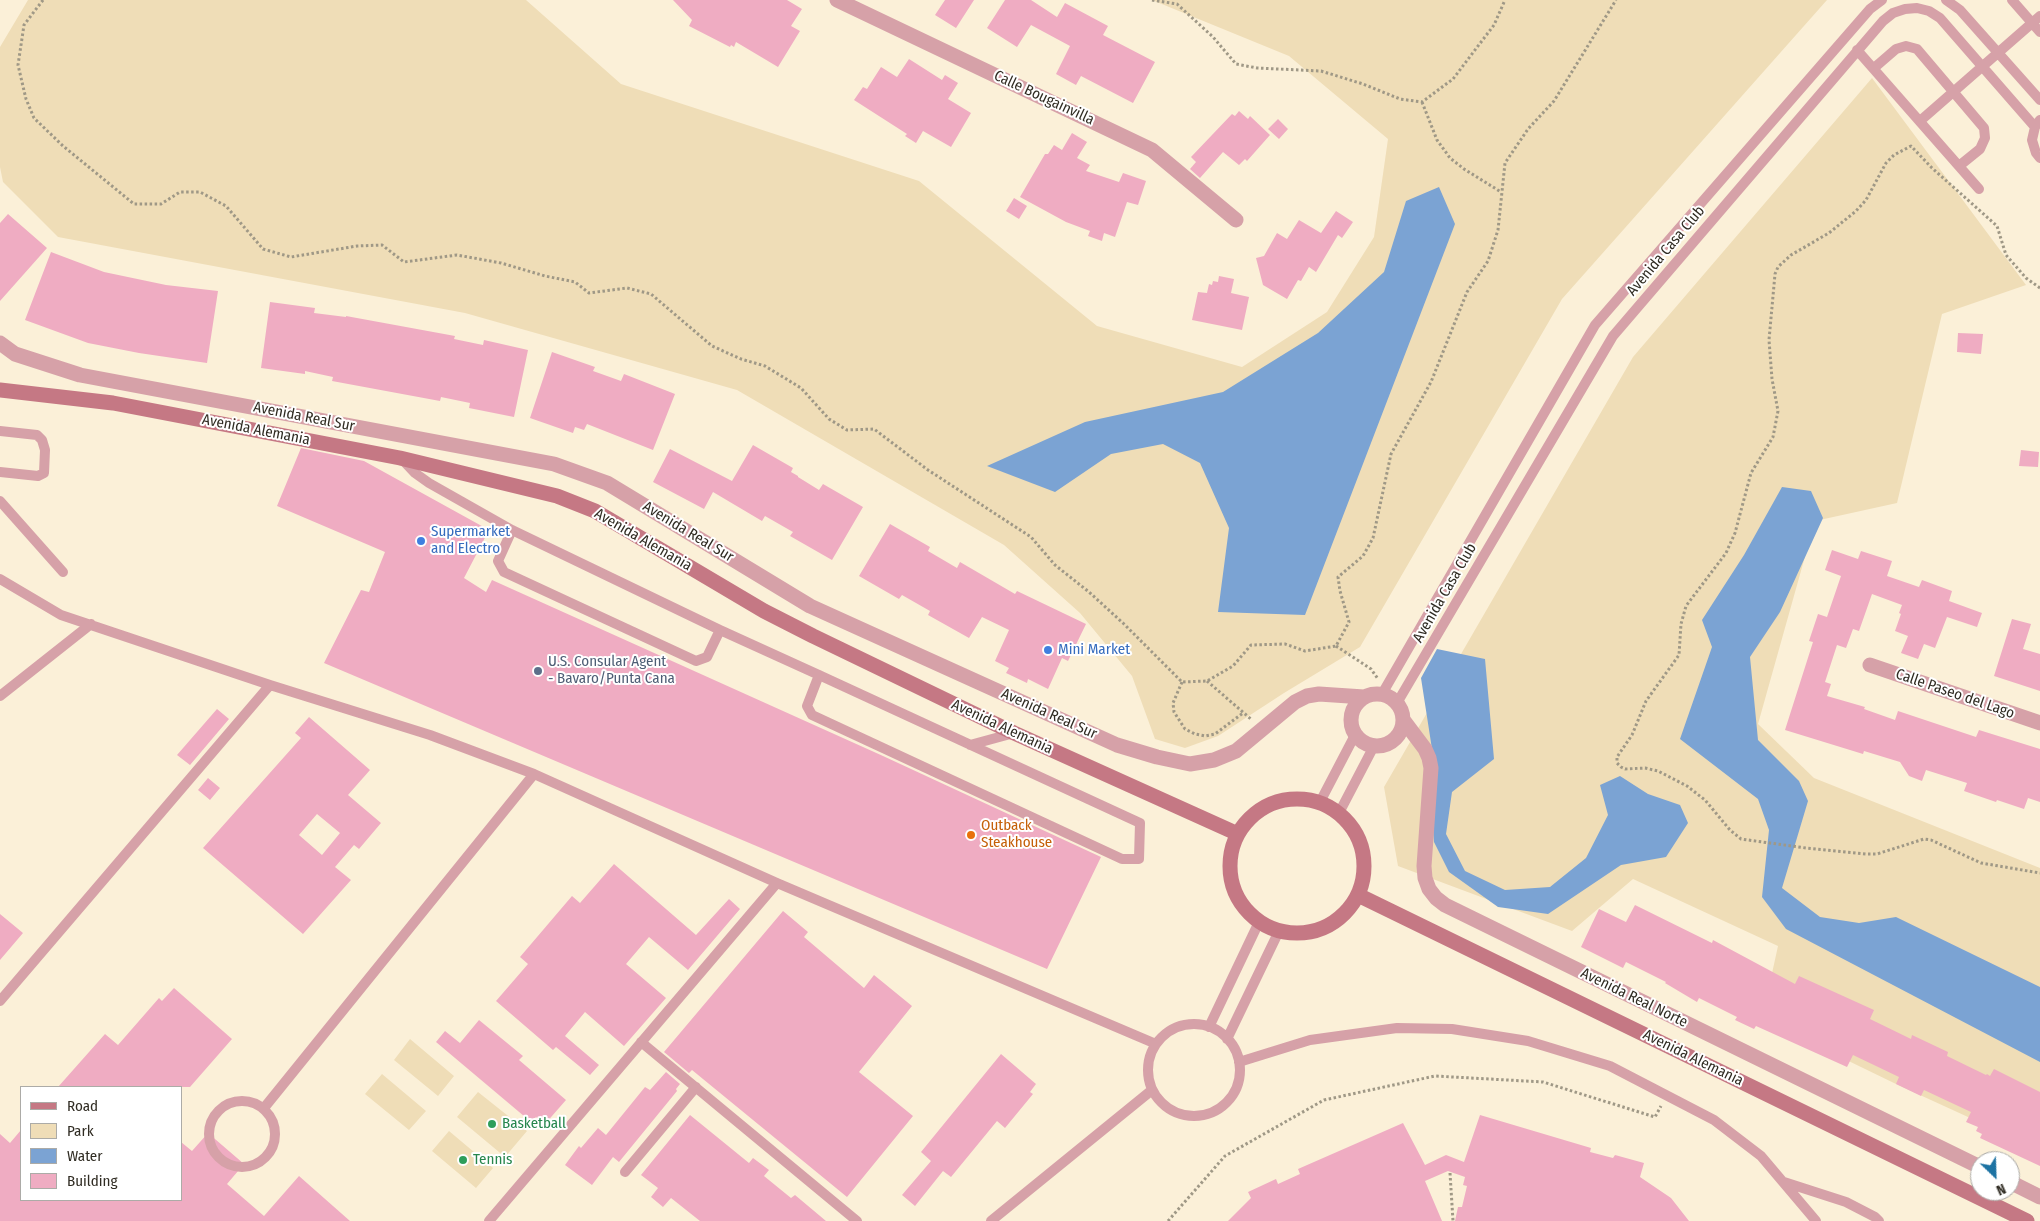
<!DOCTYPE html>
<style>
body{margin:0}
#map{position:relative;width:2040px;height:1221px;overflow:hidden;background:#fbf0d8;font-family:"Fira Sans Condensed",sans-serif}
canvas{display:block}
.legend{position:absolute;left:20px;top:1086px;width:162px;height:115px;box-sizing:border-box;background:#fff;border:1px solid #acaba7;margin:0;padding:6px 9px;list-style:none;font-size:15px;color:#302c23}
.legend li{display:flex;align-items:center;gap:10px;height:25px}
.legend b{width:25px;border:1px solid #acaba7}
.north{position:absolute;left:1970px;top:1151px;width:50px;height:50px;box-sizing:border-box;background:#fff;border:1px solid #acaba7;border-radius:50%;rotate:156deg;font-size:14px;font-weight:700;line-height:20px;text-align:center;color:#302c23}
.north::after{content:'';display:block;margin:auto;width:18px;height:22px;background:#1d73a3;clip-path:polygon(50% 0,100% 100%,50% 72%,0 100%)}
</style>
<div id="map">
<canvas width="2040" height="1221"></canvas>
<ul class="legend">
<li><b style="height:6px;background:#c57884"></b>Road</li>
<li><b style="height:14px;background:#efddb7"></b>Park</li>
<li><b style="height:14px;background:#7ba3d3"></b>Water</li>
<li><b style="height:14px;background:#efacc2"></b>Building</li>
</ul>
<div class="north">N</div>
</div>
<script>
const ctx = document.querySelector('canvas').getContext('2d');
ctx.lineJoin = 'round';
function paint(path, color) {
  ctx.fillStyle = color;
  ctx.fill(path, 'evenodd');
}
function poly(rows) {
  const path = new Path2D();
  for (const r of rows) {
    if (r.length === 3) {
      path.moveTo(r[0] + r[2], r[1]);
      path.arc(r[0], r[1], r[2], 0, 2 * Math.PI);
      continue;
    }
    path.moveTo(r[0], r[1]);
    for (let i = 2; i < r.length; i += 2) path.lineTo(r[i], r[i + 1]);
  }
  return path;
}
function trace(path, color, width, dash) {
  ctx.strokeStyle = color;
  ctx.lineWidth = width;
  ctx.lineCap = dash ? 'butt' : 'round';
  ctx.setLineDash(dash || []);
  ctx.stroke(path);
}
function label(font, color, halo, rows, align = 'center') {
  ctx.font = font + ' "Fira Sans Condensed",sans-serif';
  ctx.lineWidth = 4;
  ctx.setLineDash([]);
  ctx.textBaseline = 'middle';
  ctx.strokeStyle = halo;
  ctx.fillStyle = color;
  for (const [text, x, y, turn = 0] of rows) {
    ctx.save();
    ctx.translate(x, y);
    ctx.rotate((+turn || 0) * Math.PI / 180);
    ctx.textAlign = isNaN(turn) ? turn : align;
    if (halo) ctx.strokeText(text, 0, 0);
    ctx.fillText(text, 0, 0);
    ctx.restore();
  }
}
const green = poly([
 [28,0,526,0,621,84,919,181,1097,326,1242,367,1327,312,1374,237,1388,139,1289,56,1152,0,1827,0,1562,299,1360,647,1284,693,1218,736,1185,748,1155,739,1132,676,1080,613,1004,545,737,390,465,313,58,237,3,182,0,167,0,47],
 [1872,78,2026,285,1942,314,1897,503,1815,521,1758,724,1814,778,2040,868,2040,1150,1896,1084,1762,1019,1778,946,1633,879,1572,931,1398,866,1384,787,1633,357],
 [410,1039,454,1076,438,1096,394,1060],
 [382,1074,426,1111,409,1130,365,1094],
 [478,1092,527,1131,505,1157,457,1117],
 [449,1131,493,1168,476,1188,432,1151]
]);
const water = poly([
 [1439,187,1455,224,1305,615,1218,612,1229,528,1200,463,1163,444,1111,454,1055,492,987,466,1085,422,1223,392,1318,333,1384,272,1406,201],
 [1782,487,1811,491,1823,518,1780,612,1750,657,1758,740,1799,781,1808,801,1782,888,1820,917,1859,923,1896,917,2040,987,2040,1062,1786,929,1762,897,1769,830,1758,799,1680,739,1712,647,1702,620,1744,555],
 [1437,649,1485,659,1494,759,1452,792,1446,834,1465,871,1505,890,1550,887,1586,858,1608,815,1600,785,1620,776,1648,794,1680,805,1688,823,1666,857,1621,865,1548,914,1498,907,1449,872,1434,842,1430,792,1434,762,1421,678]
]);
const building = poly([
 [673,0,787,0,802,9,791,26,800,31,778,67,736,42,734,47,731,45,730,47,689,26,692,20],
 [945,0,974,0,956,28,935,15],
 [1005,0,1031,0,1057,17,1065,3,1108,26,1103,35,1155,62,1133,103,1081,76,1076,85,1056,74,1070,46,1031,25,1017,47,987,28],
 [909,59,942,80,945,75,958,83,948,99,971,113,951,147,923,131,916,143,905,136,907,134,854,100,863,87,867,89,881,67,897,77],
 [1239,111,1248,119,1250,116,1270,135,1247,161,1245,159,1239,165,1223,152,1200,178,1190,169,1196,162,1191,157,1232,114,1235,116],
 [1278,119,1288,129,1279,139,1268,129],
 [1072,133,1087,142,1077,158,1090,165,1086,171,1119,182,1123,173,1146,181,1138,205,1127,202,1115,237,1104,233,1102,241,1088,236,1090,231,1066,222,1020,197,1045,154,1048,154,1054,145,1062,150],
 [1014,198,1027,206,1019,219,1006,211],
 [1336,211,1353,222,1342,238,1338,235,1316,272,1309,267,1301,281,1298,280,1287,299,1263,285,1256,258,1264,256,1277,233,1287,239,1299,220,1321,233],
 [8,214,47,248,0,301,0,223],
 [51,252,104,272,166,285,218,291,207,363,139,353,88,343,25,320],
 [1219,276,1234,279,1231,293,1249,297,1242,330,1192,320,1198,292,1207,293,1209,284,1212,285,1213,281,1218,282],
 [270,302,315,308,314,313,346,317,346,316,455,336,454,339,483,345,484,340,528,350,514,417,469,408,470,403,441,397,440,401,332,381,333,377,305,371,305,374,261,368],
 [1958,333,1983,334,1981,354,1957,352],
 [552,352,595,367,593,371,621,381,624,374,675,394,653,450,587,424,584,430,575,427,573,433,530,418],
 [753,445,793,468,791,472,798,476,798,477,819,490,823,484,863,507,832,560,790,536,793,532,765,516,762,521,713,492,704,509,653,482,670,449,732,481],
 [301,448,364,461,489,530,464,578,486,592,492,580,883,756,1101,857,1047,969,324,663,361,590,369,592,385,552,277,506],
 [2021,450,2039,452,2038,467,2019,466],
 [890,524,930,547,928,551,957,568,960,562,1015,594,1017,591,1086,624,1068,661,1062,658,1048,689,1028,679,1027,683,1006,673,1009,668,995,661,1009,630,982,617,969,638,928,615,930,611,902,595,899,599,859,576],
 [1832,550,1858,559,1861,551,1892,561,1887,576,1919,587,1922,580,1952,591,1949,601,1982,613,1977,627,1947,617,1935,648,1924,644,1918,659,1901,653,1908,636,1895,631,1901,614,1899,613,1902,605,1872,594,1859,631,1853,629,1846,648,1837,645,1825,682,1831,684,1827,696,1865,707,1864,709,1895,720,1898,711,1976,737,1979,730,2040,749,2040,802,2028,798,2024,809,1997,800,1996,802,1964,791,1967,783,1926,770,1922,781,1909,776,1900,762,1864,751,1863,754,1785,730,1813,642,1809,641,1818,614,1827,617,1841,576,1825,570],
 [2012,619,2031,624,2023,649,2040,654,2040,691,1994,676],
 [217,709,229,719,190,765,177,755],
 [309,717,370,770,348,795,381,823,359,849,354,845,335,867,351,880,303,934,203,848,301,738,295,733],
 [317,814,340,833,322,855,299,835],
 [208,778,220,788,210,800,198,790],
 [614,864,696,935,729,899,740,909,688,970,649,937,626,964,666,998,624,1046,585,1012,565,1036,599,1065,590,1075,556,1047,553,1050,496,1001,528,964,520,957,572,896,580,903],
 [1635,905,1712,943,1713,940,1795,984,1799,976,1874,1010,1870,1019,1911,1039,1912,1035,1948,1052,1947,1056,1986,1075,1987,1074,1990,1076,1994,1069,2040,1092,2040,1166,1980,1138,1982,1134,1976,1131,1978,1127,1966,1122,1971,1112,1924,1090,1921,1096,1896,1084,1899,1077,1853,1055,1847,1067,1756,1026,1754,1029,1735,1020,1737,1017,1699,998,1697,1002,1665,983,1666,982,1626,962,1623,968,1581,947,1599,909,1626,922],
 [783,911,808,932,804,937,864,988,874,975,912,1006,859,1072,913,1116,847,1197,692,1070,689,1073,664,1052],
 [0,914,23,933,0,960],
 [174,988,232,1039,190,1087,58,1087,105,1034,118,1045,159,998,162,1001],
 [479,1020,523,1056,519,1060,566,1100,545,1124,536,1117,531,1122,436,1042,445,1031,460,1043],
 [1001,1054,1036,1084,1030,1092,1033,1094,1005,1128,997,1121,951,1177,943,1171,915,1206,902,1195,931,1161,921,1152],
 [666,1072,680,1084,676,1089,677,1091,619,1162,613,1157,592,1185,565,1165,579,1146,581,1148,598,1128,606,1135,645,1087,650,1090],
 [690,1115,749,1163,753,1158,769,1170,764,1176,791,1198,795,1195,826,1221,700,1221,671,1198,663,1207,651,1197,658,1188,641,1175],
 [1480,1115,1591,1148,1590,1152,1613,1158,1615,1155,1644,1163,1640,1177,1671,1198,1689,1221,1455,1221,1458,1207,1462,1207,1467,1186,1463,1185,1465,1177,1448,1171,1425,1181,1442,1221,1228,1221,1251,1198,1248,1192,1276,1179,1278,1184,1300,1174,1298,1169,1403,1123,1425,1165,1446,1155,1464,1162],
 [21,1130,21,1200,181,1200,181,1142,192,1151,208,1133,244,1164,227,1184,264,1216,299,1176,350,1221,0,1221,0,1134,10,1143]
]);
const path = poly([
 [43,0,24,25,18,65,26,99,34,118,63,146,134,204,161,204,180,192,200,192,226,206,263,249,291,257,357,246,382,245,404,262,457,255,501,263,545,276,575,282,589,293,627,288,651,294,712,346,741,359,765,366,801,388,829,419,847,430,874,429,928,470,1031,537,1055,565,1089,592,1124,624,1182,682,1207,681,1233,666,1251,645,1285,644,1305,651,1336,646,1349,622,1340,591,1338,577,1363,556,1373,538,1391,454,1431,382,1467,292,1488,261,1498,230,1505,163,1528,129,1554,101,1616,0],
 [1152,0,1177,4,1213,37,1236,64,1257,68,1321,71,1363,84,1400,99,1422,102,1453,79,1494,25,1505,0],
 [1422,102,1437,140,1450,158,1464,169,1501,192],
 [2040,288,2026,278,2006,255,1997,226,1932,168,1911,146,1894,155,1886,163,1866,200,1856,211,1829,233,1791,255,1778,267,1775,274,1769,340,1772,379,1778,411,1773,437,1751,473,1735,533,1726,553,1686,606,1681,624,1679,655,1646,701,1632,735,1617,757,1617,763,1621,767,1625,769,1645,768,1658,771,1687,786,1705,800,1730,830,1741,839,1806,848,1866,854,1877,854,1924,839,1931,840,1981,863,2040,873],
 [1336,646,1371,669,1378,679],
 [1207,681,1252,720],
 [1182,682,1173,703,1174,712,1185,729,1195,734,1205,736,1215,734,1243,713],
 [1450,1173,1453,1221],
 [1168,1221,1225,1156,1324,1100,1435,1076,1543,1082,1655,1117,1661,1106]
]);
const lane = poly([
 [1946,0,1960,10,2040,100],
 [2012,0,2040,32],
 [1857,50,1979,189],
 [1874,68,1896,49,1906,46,1917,49,1984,128,1985,138,1980,149,1959,166],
 [2040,120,2035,127,2032,140,2036,153,2040,158],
 [1920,121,2040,16],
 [0,431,37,435,42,440,45,450,44,473,38,476,0,472],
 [401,458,415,473,429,483,512,530,720,630,819,675,1140,823,1139,859,1122,859,812,715,807,706,819,675],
 [0,501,63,572],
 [512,530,498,561,504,572,696,661,707,657,720,630],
 [0,579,61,615,270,685,430,735,534,774,777,883,1156,1044],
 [1382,694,1595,325,1870,9,1882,0],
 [0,696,91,624],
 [1397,703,1613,336,1883,21,1893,13,1905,9,1917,8,1929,11,1940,18,2035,127],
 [970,745,1014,733],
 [1320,802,1355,735],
 [1339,813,1374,746],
 [0,1001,270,685],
 [1194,1070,46],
 [1209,1027,1259,922],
 [1227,1039,1279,931],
 [641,1042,857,1221],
 [1239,1062,1310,1040,1397,1028,1452,1029,1528,1041,1610,1066,1714,1120,1761,1156,1816,1221],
 [242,1134,33],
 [264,1108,534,774],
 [625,1172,696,1087],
 [1784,1182,1846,1202,1875,1217,1879,1221],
 [489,1221,777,883],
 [991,1221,1152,1090]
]);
const street = poly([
 [837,0,1152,150,1236,220],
 [0,343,15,354,80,375,554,464,607,483,810,606,1117,745,1157,757,1190,764,1214,760,1236,751,1295,702,1307,696,1319,694,1364,697],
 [1870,665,2040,723],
 [1377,720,26],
 [1404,721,1425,749,1429,758,1431,768,1424,866,1425,878,1429,889,1436,898,1445,905,1980,1167],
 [2010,1182,2040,1197]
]);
const secondary = poly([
 [0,390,113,403,400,458,557,496,595,511,764,611,813,636,1014,733,1238,834],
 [1297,866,67],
 [1358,895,2027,1221]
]);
const markers = [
 [421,541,5,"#3f7fe0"],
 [1048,650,5,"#3f7fe0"],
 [538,671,5,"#5c6f8a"],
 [971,835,5,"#e8710a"],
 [492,1124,5,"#2e9e5b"],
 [463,1160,5,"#2e9e5b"]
];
const streetNames = [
 ["Calle Bougainvilla",1044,98,25],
 ["Avenida Casa Club",1666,251,-50],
 ["Avenida Real Sur",304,417,11],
 ["Avenida Alemania",256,430,11],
 ["Avenida Real Sur",688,532,31],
 ["Avenida Alemania",643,540,30],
 ["Avenida Casa Club",1445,593,-60],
 ["Calle Paseo del Lago",1955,694,19],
 ["Avenida Real Sur",1049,714,24],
 ["Avenida Alemania",1002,727,25],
 ["Avenida Real Norte",1634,998,26],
 ["Avenida Alemania",1693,1058,26]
];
const shopNames = [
 ["Supermarket",431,532],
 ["and Electro",431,549],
 ["Mini Market",1058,650]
];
const serviceNames = [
 ["U.S. Consular Agent",548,662],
 ["- Bavaro/Punta Cana",548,679]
];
const foodNames = [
 ["Outback",981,826],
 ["Steakhouse",981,843]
];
const leisureNames = [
 ["Basketball",502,1124],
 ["Tennis",473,1160]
];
paint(green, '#efddb7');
paint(water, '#7ba3d3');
paint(building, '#efacc2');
trace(path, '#9f9886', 3, [2.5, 2.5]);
trace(lane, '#d6a1a8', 10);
trace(street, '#d6a1a8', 15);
trace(secondary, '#c57884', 15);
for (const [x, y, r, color] of markers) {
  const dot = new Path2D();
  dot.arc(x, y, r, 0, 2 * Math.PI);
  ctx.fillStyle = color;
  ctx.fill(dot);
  trace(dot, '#fff', 2);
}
label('15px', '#302c23', '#fff', streetNames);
label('15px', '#366cbe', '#fff', shopNames, 'left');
label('15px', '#4e5e75', '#fff', serviceNames, 'left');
label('15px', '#c56008', '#fff', foodNames, 'left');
label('15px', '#27864d', '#fff', leisureNames, 'left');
</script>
